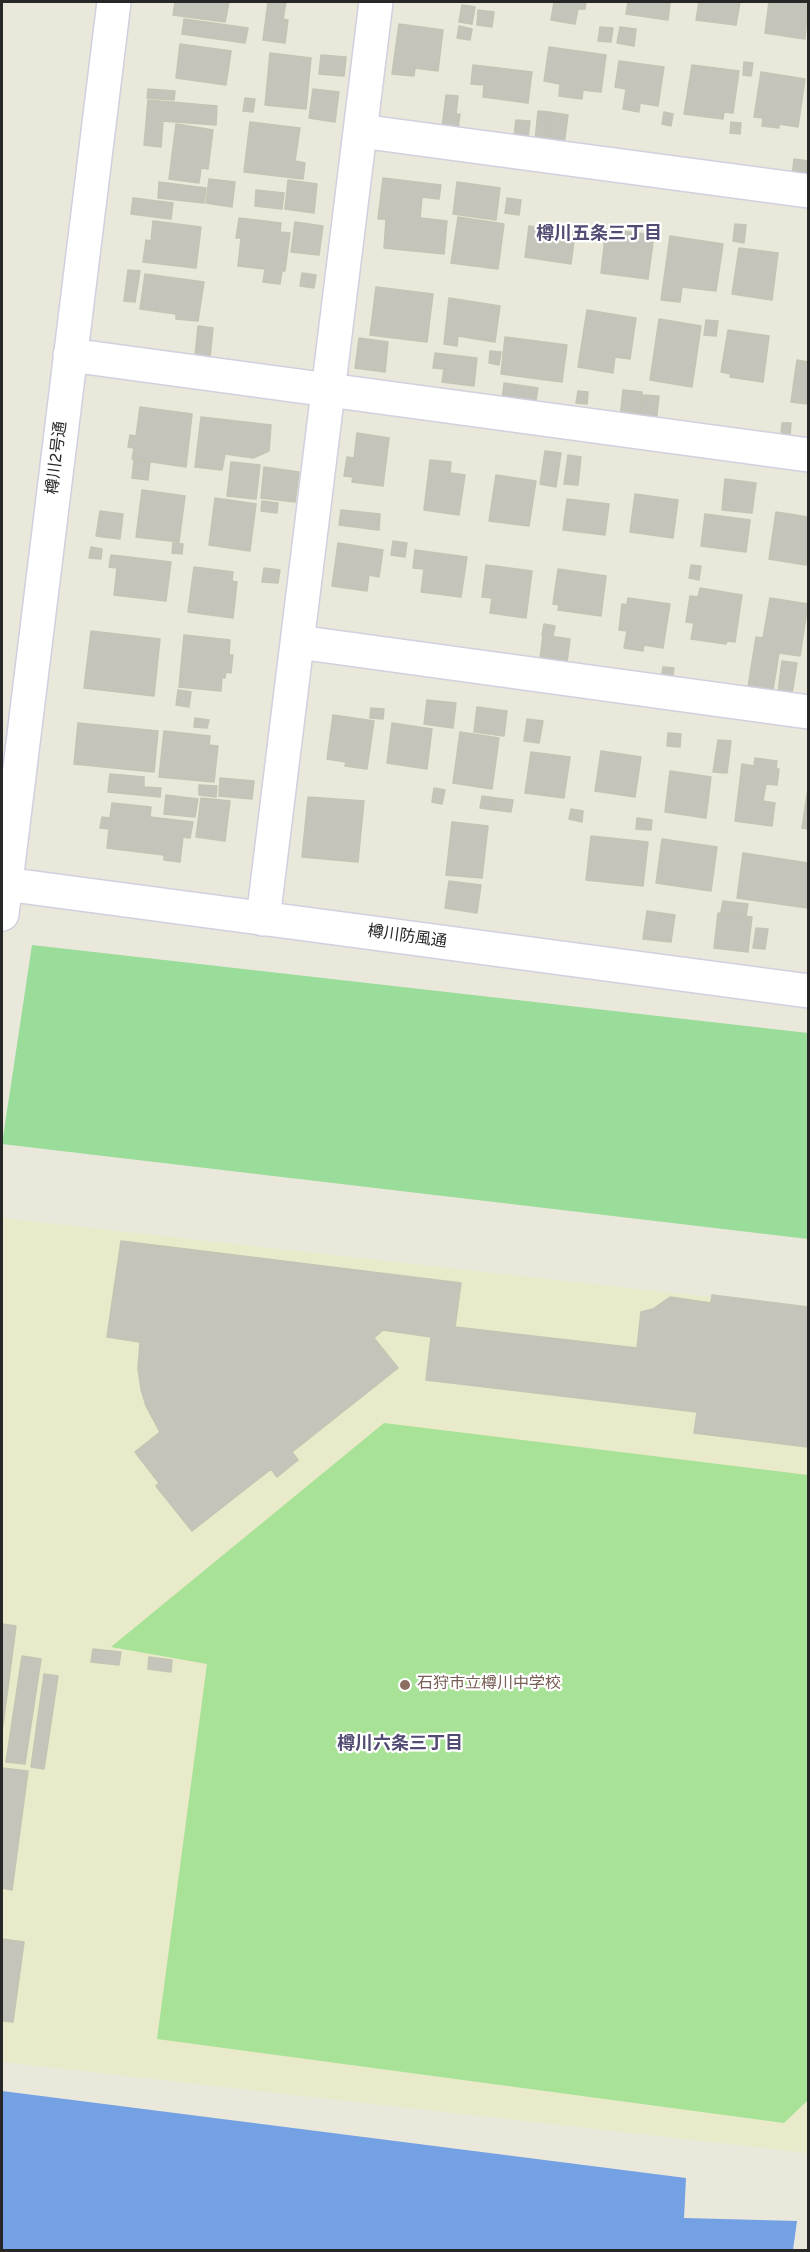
<!DOCTYPE html>
<meta charset="utf-8">
<style>
body{margin:0}
#map{position:relative;width:810px;height:2252px;overflow:hidden;background:#e9e8da;font-family:Overpass,sans-serif}
canvas{display:block}
.frame{position:absolute;inset:0;border:3px solid #272727;pointer-events:none}
</style>
<div id="map">
<canvas width="810" height="2252"></canvas>
<div class="frame"></div>
</div>
<script>
const ctx = document.querySelector('canvas').getContext('2d');
ctx.lineJoin = 'round';
function paint(path, color) {
  ctx.fillStyle = color;
  ctx.fill(path, 'evenodd');
}
function poly(rows) {
  const path = new Path2D();
  for (const r of rows) {
    path.moveTo(r[0], r[1]);
    for (let i = 2; i < r.length; i += 2) path.lineTo(r[i], r[i + 1]);
  }
  return path;
}
function trace(path, color, width, dash) {
  ctx.strokeStyle = color;
  ctx.lineWidth = width;
  ctx.lineCap = dash ? 'butt' : 'round';
  ctx.setLineDash(dash || []);
  ctx.stroke(path);
}
function label(font, color, halo, rows, align = 'center') {
  ctx.font = font + ' Overpass,"Noto Sans JP",sans-serif';
  ctx.lineWidth = 4.5;
  ctx.setLineDash([]);
  ctx.textBaseline = 'middle';
  ctx.strokeStyle = halo;
  ctx.fillStyle = color;
  for (const [text, x, y, turn = 0] of rows) {
    ctx.save();
    ctx.translate(x, y);
    ctx.rotate((+turn || 0) * Math.PI / 180);
    ctx.textAlign = isNaN(turn) ? turn : align;
    if (halo) ctx.strokeText(text, 0, 0);
    ctx.fillText(text, 0, 0);
    ctx.restore();
  }
}
const education = poly([
 [2,1218,808,1308,808,2153,2,2062]
]);
const green = poly([
 [32,945,808,1033,808,1239,2,1144]
]);
const pitch = poly([
 [384,1423,808,1475,808,2100,784,2123,157,2039,207,1664,111,1647]
]);
const water = poly([
 [2,2091,686,2178,684,2218,797,2221,793,2250,2,2250]
]);
const building = poly([
 [175,2,229,2,225,22,173,15,175,2],
 [268,2,286,2,283,19,288,20,285,43,263,40,268,2],
 [554,2,586,2,585,9,578,9,575,24,551,20,554,2],
 [628,2,672,2,670,3,668,20,626,14,628,2],
 [699,2,740,2,736,25,696,20,699,2],
 [769,2,808,2,805,39,765,33,769,2],
 [462,5,475,7,472,24,459,22,462,5],
 [478,10,494,12,492,27,477,25,478,10],
 [184,19,248,28,245,43,182,34,184,19],
 [399,24,443,30,438,71,415,68,414,76,392,74,399,24],
 [459,26,472,29,470,40,457,38,459,26],
 [600,27,613,28,611,42,598,41,600,27],
 [620,27,636,29,634,46,617,43,620,27],
 [180,44,231,51,226,85,176,78,180,44],
 [549,47,606,55,601,92,583,90,582,99,559,96,560,84,544,81,549,47],
 [270,53,311,58,306,109,265,105,270,53],
 [321,55,346,57,344,76,319,74,321,55],
 [619,61,664,67,658,106,640,103,639,112,623,109,626,89,615,87,619,61],
 [744,62,753,63,751,76,743,75,744,62],
 [473,65,532,72,528,103,483,97,484,85,471,84,473,65],
 [692,65,739,71,733,113,724,112,723,119,684,114,692,65],
 [761,72,805,79,798,127,779,124,779,128,762,126,763,118,754,117,761,72],
 [148,89,175,91,174,100,147,98,148,89],
 [313,89,339,92,335,122,309,118,313,89],
 [446,95,458,96,456,114,460,114,458,129,442,127,446,95],
 [245,98,255,99,253,112,243,111,245,98],
 [148,100,217,106,216,125,163,121,161,147,144,145,148,100],
 [538,111,549,112,545,143,535,141,538,111],
 [549,112,568,115,564,145,545,143,549,112],
 [664,112,673,114,671,126,662,124,664,112],
 [516,120,530,121,528,138,514,136,516,120],
 [250,122,300,128,295,161,305,163,303,179,244,172,250,122],
 [731,122,741,123,740,134,730,133,731,122],
 [176,124,213,130,208,169,201,168,199,183,169,179,176,124],
 [794,159,808,161,806,180,792,178,794,159],
 [383,178,441,185,439,199,422,197,420,218,447,221,444,254,384,248,386,219,378,219,383,178],
 [209,179,235,182,232,207,206,203,209,179],
 [288,180,317,184,314,213,285,209,288,180],
 [159,182,206,188,204,203,158,198,159,182],
 [457,182,500,188,496,220,453,214,457,182],
 [256,190,284,193,282,209,255,206,256,190],
 [133,198,173,203,171,219,131,214,133,198],
 [507,198,521,200,519,215,505,213,507,198],
 [458,217,504,224,498,269,451,263,458,217],
 [239,218,281,223,280,232,290,233,285,271,282,271,280,284,263,282,265,269,238,266,241,238,236,238,239,218],
 [153,221,201,227,196,268,143,262,146,240,151,241,153,221],
 [295,222,323,226,319,255,291,252,295,222],
 [735,224,746,225,744,243,733,241,735,224],
 [529,226,575,233,571,264,525,257,529,226],
 [606,229,654,235,648,279,601,273,606,229],
 [670,236,723,244,716,291,682,287,680,302,661,300,670,236],
 [739,248,778,253,772,300,732,294,739,248],
 [128,270,140,271,135,302,124,301,128,270],
 [302,273,316,275,314,288,300,286,302,273],
 [145,274,204,282,198,321,176,319,176,314,140,309,145,274],
 [376,287,433,294,427,342,370,335,376,287],
 [449,298,500,306,495,342,458,336,457,346,444,344,449,298],
 [587,310,636,318,630,359,615,357,613,373,578,367,587,310],
 [659,319,701,326,692,387,650,380,659,319],
 [706,320,718,321,716,336,704,335,706,320],
 [198,326,213,328,210,358,195,356,198,326],
 [728,330,769,336,763,382,730,377,731,374,721,372,728,330],
 [505,337,567,345,562,382,501,374,505,337],
 [359,338,388,342,385,372,355,368,359,338],
 [490,351,501,352,499,365,489,363,490,351],
 [435,353,477,358,474,386,442,382,444,369,433,368,435,353],
 [797,360,808,362,808,404,791,402,797,360],
 [504,383,538,388,535,406,502,401,504,383],
 [623,390,642,392,639,421,620,419,623,390],
 [578,391,588,392,587,404,576,403,578,391],
 [642,395,659,396,656,423,639,421,642,395],
 [140,407,192,414,186,467,132,459,134,448,128,447,130,435,136,436,140,407],
 [201,417,271,425,269,451,253,458,225,454,222,470,195,467,201,417],
 [782,423,791,423,790,436,781,435,782,423],
 [357,433,389,438,383,486,352,482,353,477,344,476,347,457,354,458,357,433],
 [545,451,561,453,556,487,540,484,545,451],
 [568,455,581,457,578,485,564,484,568,455],
 [134,460,150,462,148,480,132,478,134,460],
 [430,460,451,462,450,473,465,475,459,515,424,510,430,460],
 [231,462,260,465,256,499,227,496,231,462],
 [264,467,299,472,295,502,261,498,264,467],
 [496,475,536,481,529,526,489,521,496,475],
 [725,479,756,483,752,513,722,510,725,479],
 [142,490,185,496,179,542,136,537,142,490],
 [635,494,678,500,673,538,630,532,635,494],
 [215,498,256,504,250,551,209,545,215,498],
 [567,499,609,504,605,535,563,530,567,499],
 [262,501,278,503,277,513,261,511,262,501],
 [341,510,380,514,379,530,339,525,341,510],
 [100,511,123,514,120,539,96,536,100,511],
 [776,512,808,517,808,545,806,565,769,559,776,512],
 [705,514,750,520,746,552,701,546,705,514],
 [393,541,407,543,405,557,391,555,393,541],
 [173,543,183,544,182,554,172,553,173,543],
 [338,543,383,550,379,577,369,575,367,591,332,586,338,543],
 [91,547,102,549,101,559,89,558,91,547],
 [415,550,467,557,461,597,421,592,424,569,413,568,415,550],
 [111,555,171,562,166,601,114,595,117,568,109,567,111,555],
 [486,565,532,571,526,618,490,613,492,598,482,597,486,565],
 [691,565,701,566,699,580,689,578,691,565],
 [194,567,233,572,232,581,237,582,233,618,188,612,194,567],
 [264,568,280,570,278,583,262,582,264,568],
 [558,569,606,576,601,616,558,610,559,605,553,604,558,569],
 [700,588,742,595,735,642,727,641,726,644,691,639,694,623,686,622,690,596,698,597,700,588],
 [628,598,670,604,663,648,644,645,643,651,624,648,627,631,619,630,622,604,627,605,628,598],
 [770,598,808,604,800,656,779,653,773,690,748,687,756,637,763,638,770,598],
 [544,624,555,626,553,636,542,635,544,624],
 [91,631,160,639,154,696,84,688,91,631],
 [184,635,230,640,229,655,233,655,231,673,226,672,225,678,222,677,221,691,179,687,184,635],
 [543,635,570,639,566,670,539,667,543,635],
 [782,661,797,663,792,694,778,692,782,661],
 [663,667,674,668,672,682,661,681,663,667],
 [178,690,191,692,189,707,176,705,178,690],
 [427,700,456,703,453,728,424,724,427,700],
 [477,707,507,711,504,736,474,732,477,707],
 [371,708,384,709,383,719,370,718,371,708],
 [333,715,374,721,367,769,345,766,346,762,327,759,333,715],
 [195,718,209,720,207,728,194,727,195,718],
 [527,719,543,721,539,743,524,741,527,719],
 [78,723,158,731,154,772,74,764,78,723],
 [392,723,432,729,427,769,387,763,392,723],
 [164,731,210,736,209,745,218,746,214,782,159,777,164,731],
 [460,732,499,738,492,789,453,783,460,732],
 [668,733,681,734,680,747,667,746,668,733],
 [718,740,731,741,727,773,713,772,718,740],
 [601,751,641,757,635,797,595,791,601,751],
 [531,752,570,757,564,798,525,793,531,752],
 [755,758,777,761,776,769,779,769,777,785,766,784,763,801,775,803,772,826,735,821,742,764,754,766,755,758],
 [670,771,711,777,706,818,665,812,670,771],
 [110,774,144,777,144,787,161,788,160,797,108,792,110,774],
 [220,778,254,781,252,799,219,796,220,778],
 [199,785,217,786,216,797,199,795,199,785],
 [434,788,445,790,442,804,432,802,434,788],
 [808,788,808,829,802,828,808,788],
 [166,795,198,799,195,817,164,814,166,795],
 [482,796,496,798,494,810,480,808,482,796],
 [308,797,364,801,358,862,302,857,308,797],
 [201,798,230,801,225,841,196,837,201,798],
 [497,798,513,800,511,812,495,810,497,798],
 [112,803,151,807,150,817,193,822,190,838,183,837,180,862,164,860,164,855,107,848,109,829,100,828,102,817,110,818,112,803],
 [571,809,583,811,582,822,569,819,571,809],
 [637,818,652,820,651,830,636,829,637,818],
 [452,822,488,826,482,878,446,875,452,822],
 [591,836,648,842,643,886,586,880,591,836],
 [662,839,717,847,711,891,656,883,662,839],
 [743,853,808,863,808,908,737,898,743,853],
 [449,881,481,885,477,913,445,908,449,881],
 [723,901,748,904,746,916,721,912,723,901],
 [647,911,675,915,671,942,643,939,647,911],
 [718,913,752,917,748,952,714,948,718,913],
 [756,928,768,929,765,949,753,948,756,928],
 [121,1241,461,1283,455,1327,637,1348,641,1312,653,1309,670,1297,711,1303,712,1295,808,1307,808,1447,694,1433,697,1412,426,1380,431,1337,383,1330,374,1338,398,1368,292,1452,298,1460,277,1477,271,1469,192,1531,156,1486,159,1483,135,1452,160,1432,146,1406,141,1389,138,1369,140,1342,107,1337,121,1241],
 [2,1624,16,1626,2,1733,2,1624],
 [93,1649,121,1652,119,1665,91,1662,93,1649],
 [22,1656,41,1659,25,1764,6,1762,22,1656],
 [149,1657,172,1660,171,1672,148,1669,149,1657],
 [44,1674,58,1676,44,1769,31,1767,44,1674],
 [2,1768,28,1771,12,1890,2,1888,2,1768],
 [2,1939,24,1942,13,2022,2,2021,2,1939]
]);
const minor = poly([
 [360,131,808,191],
 [70,355,808,455],
 [298,642,808,712],
 [5,884,808,991],
 [2,914,114,2],
 [263,919,376,2]
]);
const markers = [
 [405,1685,6,"#8d6e63"]
];
const streetNames = [
 ["樽川2号通",58,458,-83],
 ["樽川防風通",407,938,8]
];
const educationNames = [
 ["石狩市立樽川中学校",417,1685]
];
const neighbourhoodNames = [
 ["樽川五条三丁目",599,235],
 ["樽川六条三丁目",400,1745]
];
paint(education, '#e9eaca');
paint(green, '#9adc9a');
paint(pitch, '#a8e296');
paint(water, '#74a0e4');
paint(building, '#c4c4ba');
trace(building, '#c4c4b4', 1.5);
trace(minor, '#d2cfdf', 36);
trace(minor, '#fff', 33);
for (const [x, y, r, color] of markers) {
  const dot = new Path2D();
  dot.arc(x, y, r, 0, 2 * Math.PI);
  ctx.fillStyle = color;
  ctx.fill(dot);
  trace(dot, '#fff', 2);
}
label('16px', '#272727', '#fff', streetNames);
label('16px', '#785e54', '#fff', educationNames, 'left');
label('bold 18px', '#524c74', '#fff', neighbourhoodNames);
</script>
